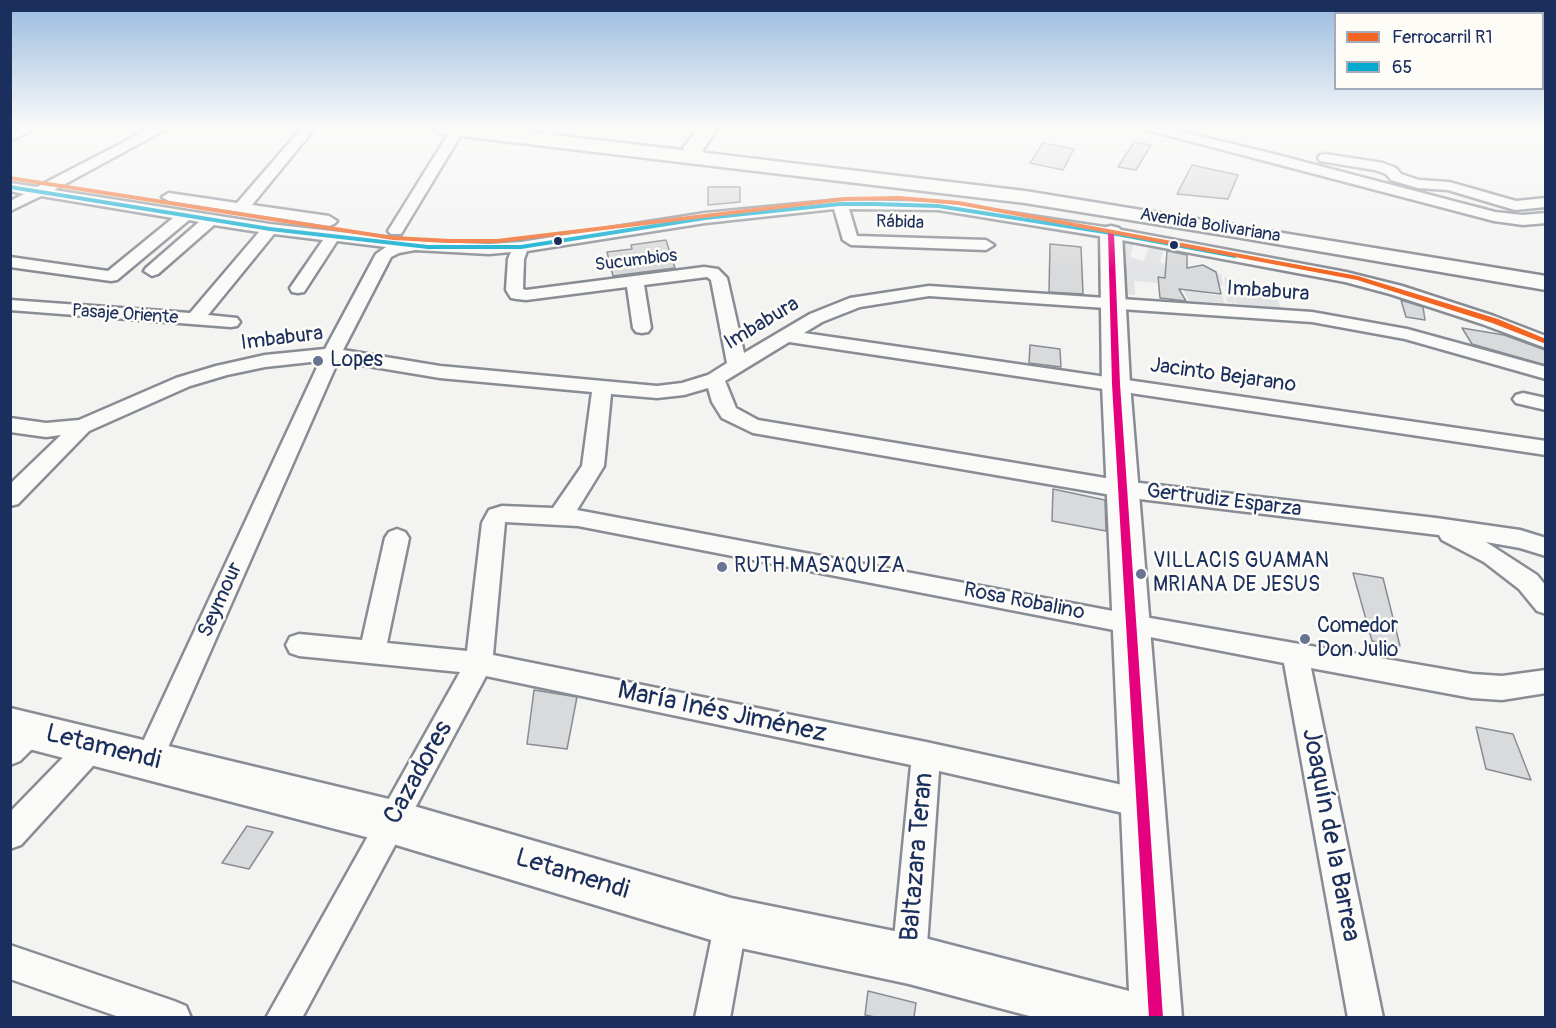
<!DOCTYPE html>
<meta charset="utf-8">
<style>
body{margin:0}
#map{position:relative;width:1556px;height:1028px;overflow:hidden;background:#f3f3f2;font-family:Pangolin,sans-serif}
canvas{display:block}
.frame{position:absolute;inset:0;border:12px solid #1b2f5e;pointer-events:none}
.legend{position:absolute;left:1334px;top:12px;width:210px;height:78px;box-sizing:border-box;background:#fdfcf7;border:2px solid #a3aaba;margin:0;padding:8px 10px;list-style:none;font-size:18px;color:#1b2f5e}
.legend li{display:flex;align-items:center;gap:12px;height:30px}
.legend b{width:30px;border:2px solid #a3aaba}
</style>
<div id="map">
<canvas width="1556" height="1028"></canvas>
<div class="frame"></div>
<ul class="legend">
<li><b style="height:8px;background:#f26522"></b>Ferrocarril R1</li>
<li><b style="height:8px;background:#00a9ce"></b>65</li>
</ul>
</div>
<script>
const ctx = document.querySelector('canvas').getContext('2d');
ctx.lineJoin = 'round';
function paint(path, color) {
  ctx.fillStyle = color;
  ctx.fill(path, 'evenodd');
}
function poly(rows) {
  const path = new Path2D();
  for (const r of rows) {
    path.moveTo(r[0], r[1]);
    for (let i = 2; i < r.length; i += 2) path.lineTo(r[i], r[i + 1]);
  }
  return path;
}
function trace(path, color, width, dash) {
  ctx.strokeStyle = color;
  ctx.lineWidth = width;
  ctx.lineCap = dash ? 'butt' : 'round';
  ctx.setLineDash(dash || []);
  ctx.stroke(path);
}
function label(font, color, halo, rows, align = 'center') {
  ctx.font = font + ' Pangolin,sans-serif';
  ctx.lineWidth = 5;
  ctx.setLineDash([]);
  ctx.textBaseline = 'middle';
  ctx.strokeStyle = halo;
  ctx.fillStyle = color;
  for (const [text, x, y, turn = 0] of rows) {
    ctx.save();
    ctx.translate(x, y);
    ctx.rotate((+turn || 0) * Math.PI / 180);
    ctx.textAlign = isNaN(turn) ? turn : align;
    if (halo) ctx.strokeText(text, 0, 0);
    ctx.fillText(text, 0, 0);
    ctx.restore();
  }
}
const green = poly([
 [1120,241,1134,243,1130,257,1144,261,1149,246,1164,248,1160,263,1167,264,1170,277,1156,276,1157,283,1134,281,1135,295,1122,294,1119,280,1128,281,1121,280],
 [1170,265,1221,274,1223,285,1205,284,1206,294,1223,296,1224,303,1189,301],
 [1224,277,1228,278,1231,291,1277,297,1281,308,1237,304,1233,296,1235,304,1227,302]
]);
const building = poly([
 [1134,142,1151,145,1136,170,1118,167,1134,142],
 [1043,143,1074,149,1063,170,1030,163,1043,143],
 [1192,165,1238,175,1228,199,1177,194,1192,165],
 [708,187,740,187,740,202,708,205,708,187],
 [666,240,675,268,613,276,607,252,632,249,631,245,666,240],
 [1050,244,1081,247,1083,294,1049,292,1050,244],
 [1167,251,1187,255,1187,268,1203,265,1216,272,1221,294,1179,289,1186,301,1160,298,1158,277,1165,278,1167,251],
 [1401,300,1423,307,1425,320,1406,317,1401,300],
 [1462,328,1504,335,1545,350,1545,365,1472,344,1462,328],
 [1030,345,1060,349,1061,367,1029,363,1030,345],
 [1053,489,1105,500,1106,531,1052,521,1053,489],
 [1353,573,1383,578,1400,646,1372,641,1353,573],
 [534,690,577,697,567,749,527,744,534,690],
 [1476,727,1513,734,1531,780,1486,769,1476,727],
 [247,826,273,832,249,869,222,863,247,826],
 [868,991,916,1003,914,1017,875,1017,865,1015,868,991]
]);
const street = poly([
 [17,128,35,128,10,141,10,132,17,128],
 [151,128,168,128,54,190,270,224,428,242,489,244,521,242,705,213,840,200,938,202,1111,228,1346,272,1402,286,1494,316,1546,336,1546,348,1482,324,1390,294,1345,282,1111,238,938,210,849,209,857,236,986,240,994,245,986,250,851,245,843,240,834,209,705,223,527,251,524,259,523,289,526,290,704,267,718,269,727,278,744,353,810,314,850,298,929,286,1312,312,1407,329,1546,367,1546,379,1405,339,1312,322,929,296,860,307,822,322,804,333,1546,441,1546,455,789,342,725,381,736,408,758,420,1123,481,1436,518,1520,530,1546,538,1546,556,1520,548,1486,542,1537,575,1546,586,1546,614,1537,611,1519,589,1484,562,1442,540,1439,535,1123,497,753,433,722,418,712,402,708,388,684,395,657,398,611,394,604,466,577,510,1150,618,1472,674,1502,676,1546,670,1546,693,1502,700,1472,698,1311,668,1383,1018,1348,1018,1284,663,578,526,505,522,493,655,926,742,1141,789,1151,793,1156,803,1151,813,1141,817,939,771,926,959,921,971,909,976,897,971,892,959,911,765,486,676,302,1018,266,1018,460,672,299,656,290,653,286,645,290,637,299,634,362,640,385,538,389,532,397,529,405,532,409,538,387,643,467,651,482,523,489,510,502,506,553,508,582,466,592,392,440,378,338,361,159,768,149,772,139,768,135,759,320,361,265,367,227,375,190,386,89,431,18,504,10,506,10,484,61,435,46,437,10,432,10,418,46,423,79,420,176,378,216,366,265,355,325,349,376,254,386,247,337,241,304,292,298,293,292,292,290,288,323,240,274,234,208,315,237,318,240,322,237,326,231,327,10,310,10,300,190,313,259,232,214,225,158,274,152,276,144,271,146,268,199,222,189,220,117,280,111,281,10,267,10,257,108,271,173,218,41,196,10,211,10,201,24,194,10,191,10,183,37,187,151,128],
 [415,250,489,254,511,252,508,259,506,290,511,298,517,299,526,300,627,287,633,328,636,332,642,333,648,332,651,328,644,285,707,277,711,280,727,363,708,375,682,383,657,386,440,366,343,350,391,257,399,253,415,250],
 [302,128,315,128,252,205,329,216,337,221,334,224,329,226,169,201,162,197,169,193,237,203,302,128],
 [452,128,465,128,401,234,391,234,388,231,452,128],
 [545,128,558,128,550,134,545,133,545,128],
 [1140,128,1165,128,1266,152,1495,212,1523,215,1546,213,1546,223,1523,225,1494,221,1140,128],
 [1325,154,1383,163,1396,168,1401,174,1419,180,1449,182,1516,201,1546,198,1546,207,1515,210,1448,190,1418,188,1391,180,1386,174,1375,170,1320,161,1318,158,1320,155,1325,154],
 [1523,393,1546,398,1546,410,1516,403,1513,399,1516,395,1523,393],
 [31,718,41,722,45,731,41,740,20,761,10,765,10,732,21,722,31,718],
 [93,733,103,737,107,746,103,755,21,845,10,849,10,812,83,737,93,733],
 [731,906,743,910,747,922,730,1018,695,1018,715,922,719,910,731,906],
 [10,945,174,1001,186,1006,191,1018,122,1018,10,979,10,945]
]);
const secondary = poly([
 [699,128,718,128,704,148,699,162,685,162,682,158,684,147,699,128],
 [1111,226,1119,228,1122,233,1130,384,1182,1018,1037,1018,909,984,731,946,393,844,10,744,10,708,393,800,731,898,909,934,1129,991,1102,384,1100,233,1103,228,1111,226]
]);
const primary = poly([
 [435,128,497,128,1025,191,1546,276,1546,290,1236,237,1025,203,444,134,437,132,435,128]
]);
const bus1 = poly([
 [10,185,270,227,428,245,521,245,705,216,840,202,875,202,938,204,1111,231,1235,254,1238,256,1235,258,1111,235,938,208,875,206,840,206,705,220,521,249,428,249,270,231,10,189,10,185]
]);
const bus2 = poly([
 [1111,231,1114,233,1120,384,1163,1018,1149,1018,1112,384,1108,233,1111,231]
]);
const rail1 = poly([
 [10,176,393,236,451,239,497,239,845,197,899,196,959,201,1358,276,1498,319,1546,339,1546,344,1492,323,1357,280,959,205,899,200,845,201,497,243,451,243,393,240,10,180,10,176]
]);
const markers = [
 [558,241,5,"#1b2f5e"],
 [1174,245,5,"#1b2f5e"],
 [318,361,6,"#677492"],
 [722,567,6,"#677492"],
 [1141,574,6,"#677492"],
 [1305,639,6,"#677492"]
];
const farStreetnames = [
 ["Rábida",900,223,2],
 ["Avenida Bolivariana",1210,226,9],
 ["Sucumbios",636,261,-7],
 ["Pasaje Oriente",125,315,4]
];
const streetNames = [
 ["Imbabura",1268,292,4],
 ["Imbabura",762,324,-31],
 ["Imbabura",282,339,-7],
 ["Jacinto Bejarano",1223,376,8],
 ["Gertrudiz Esparza",1224,501,7],
 ["Seymour",221,600,-66],
 ["Rosa Robalino",1024,602,11]
];
const poiNames = [
 ["Lopes",330,361],
 ["VILLACIS GUAMAN",1153,562],
 ["MRIANA DE JESUS",1153,586],
 ["RUTH MASAQUIZA",734,567],
 ["Comedor",1317,627],
 ["Don Julio",1317,651]
];
const nearStreetnames = [
 ["María Inés Jiménez",722,713,12],
 ["Letamendi",103,748,14],
 ["Cazadores",419,773,-61],
 ["Joaquín de la Barrea",1330,835,79],
 ["Baltazara Teran",918,857,-85],
 ["Letamendi",572,875,17]
];
paint(green, '#e2e3e5');
paint(building, '#d9dadb');
trace(building, '#888c94', 1.5);
trace(street, '#888c94', 5);
trace(secondary, '#888c94', 5);
trace(primary, '#888c94', 5);
paint(street, '#fafaf8');
paint(secondary, '#fafaf8');
paint(primary, '#fafaf8');
paint(bus1, '#00a9ce');
paint(bus2, '#e5007d');
paint(rail1, '#f26522');
const sky = ctx.createLinearGradient(0, 0, 0, 272);
sky.addColorStop(0, '#98bade');
sky.addColorStop(0.47, '#fafaf9');
sky.addColorStop(1, '#fafaf900');
ctx.fillStyle = sky;
ctx.fillRect(0, 0, 1556, 272);
for (const [x, y, r, color] of markers) {
  const dot = new Path2D();
  dot.arc(x, y, r, 0, 2 * Math.PI);
  ctx.fillStyle = color;
  ctx.fill(dot);
  trace(dot, '#fdfcf7', 2);
}
label('18px', '#1b2f5e', '#fdfcf7', farStreetnames);
label('21px', '#1b2f5e', '#fdfcf7', streetNames);
label('21px', '#1b2f5e', '#fdfcf7', poiNames, 'left');
label('26px', '#1b2f5e', '#fdfcf7', nearStreetnames);
</script>
